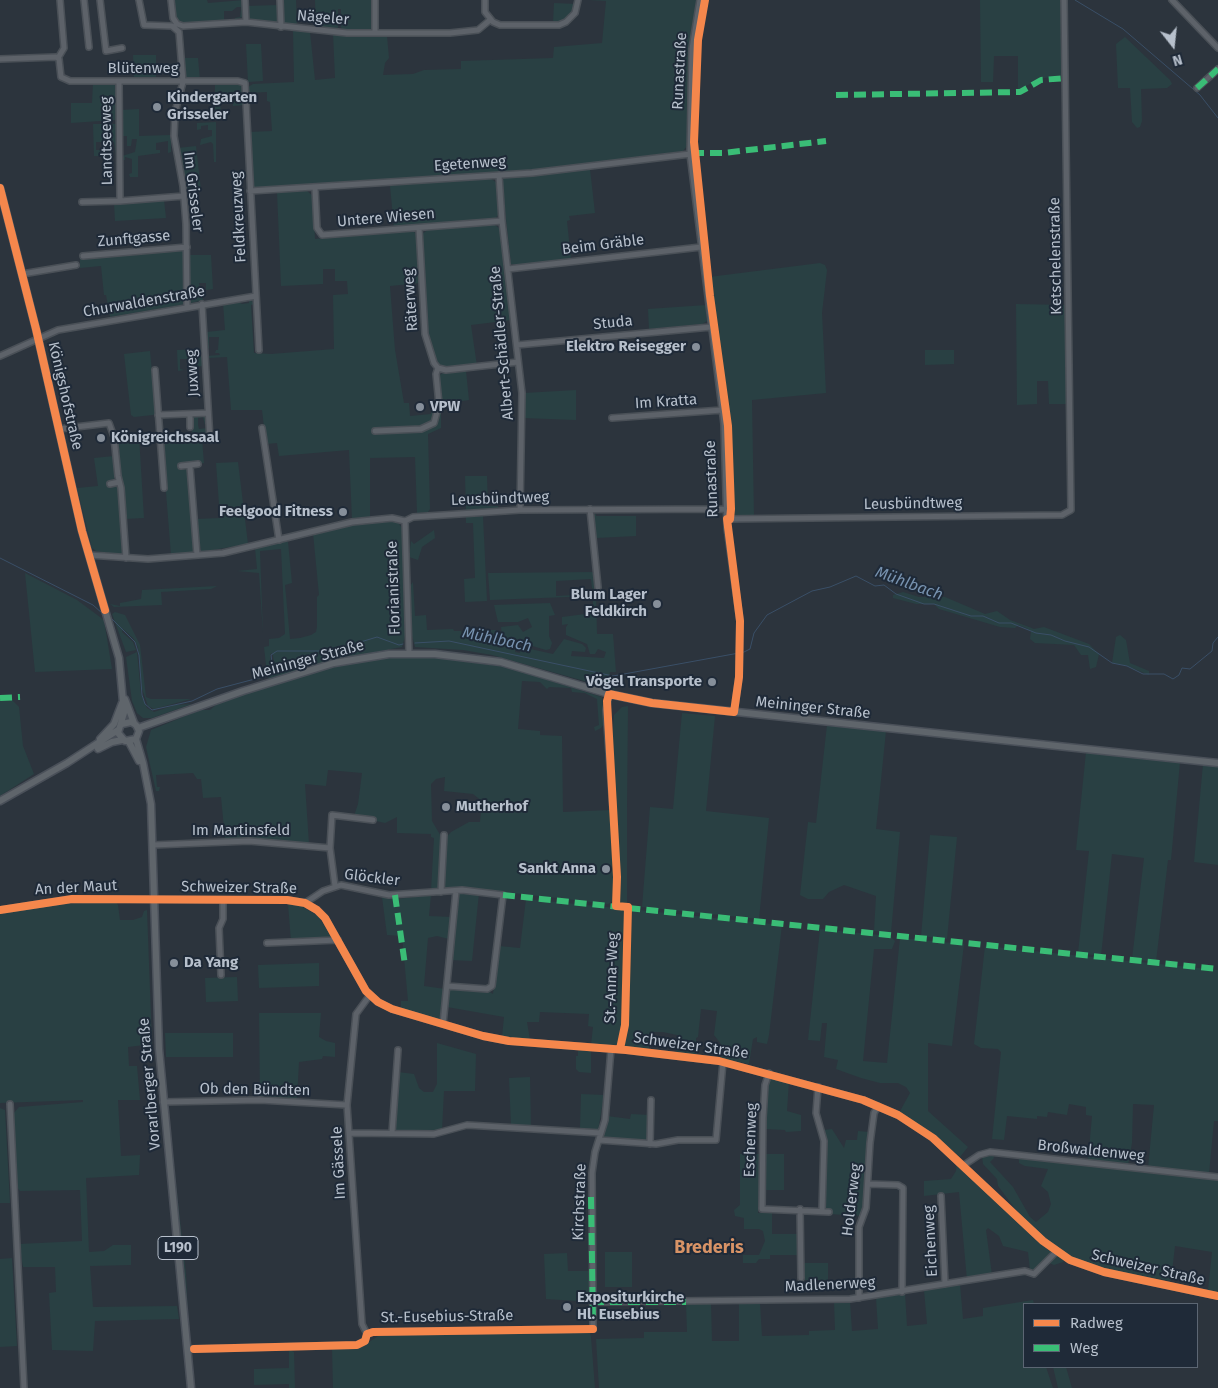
<!DOCTYPE html>
<meta charset="utf-8">
<style>
body{margin:0}
#map{position:relative;width:1218px;height:1388px;overflow:hidden;background:#2c343d;font-family:"Fira Sans",sans-serif}
canvas{display:block}
.legend{position:absolute;left:1023px;top:1303px;width:175px;height:65px;box-sizing:border-box;background:#1f2a38;border:1px solid #5c6673;margin:0;padding:6px 9px;list-style:none;font-size:15px;color:#b7c0cc}
.legend li{display:flex;align-items:center;gap:10px;height:25px}
.legend b{width:25px;border:1px solid #5c6673}
.north{position:absolute;left:1148px;top:20px;width:50px;height:50px;-webkit-text-stroke:4px #1f2a38;paint-order:stroke;rotate:164deg;font-size:14px;font-weight:700;line-height:20px;text-align:center;color:#b7c0cc}
.north::after{content:'';display:block;margin:auto;width:18px;height:22px;background:#b7c0cc;clip-path:polygon(50% 0,100% 100%,50% 72%,0 100%)}
</style>
<div id="map">
<canvas width="1218" height="1388"></canvas>
<ul class="legend">
<li><b style="height:6px;background:#f5874c"></b>Radweg</li>
<li><b style="height:6px;background:#3abd76"></b>Weg</li>
</ul>
<div class="north">N</div>
</div>
<script>
const ctx = document.querySelector('canvas').getContext('2d');
ctx.lineJoin = 'round';
function paint(path, color) {
  ctx.fillStyle = color;
  ctx.fill(path, 'evenodd');
}
function poly(rows) {
  const path = new Path2D();
  for (const r of rows) {
    path.moveTo(r[0], r[1]);
    for (let i = 2; i < r.length; i += 2) path.lineTo(r[i], r[i + 1]);
  }
  return path;
}
function trace(path, color, width, dash) {
  ctx.strokeStyle = color;
  ctx.lineWidth = width;
  ctx.lineCap = dash ? 'butt' : 'round';
  ctx.setLineDash(dash || []);
  ctx.stroke(path);
}
function label(font, color, halo, rows, align = 'center') {
  ctx.font = font + ' "Fira Sans",sans-serif';
  ctx.lineWidth = 4;
  ctx.setLineDash([]);
  ctx.textBaseline = 'middle';
  ctx.strokeStyle = halo;
  ctx.fillStyle = color;
  for (const [text, x, y, turn = 0] of rows) {
    ctx.save();
    ctx.translate(x, y);
    ctx.rotate((+turn || 0) * Math.PI / 180);
    ctx.textAlign = isNaN(turn) ? turn : align;
    if (halo) ctx.strokeText(text, 0, 0);
    ctx.fillText(text, 0, 0);
    ctx.restore();
  }
}
const green = poly([
 [174,0,207,0,208,3,244,0,244,16,235,20,235,18,240,17,241,10,241,7,237,7,232,11,224,11,224,21,182,24,175,17],
 [282,0,296,0,297,26,283,24],
 [315,0,372,0,373,27,368,31,343,31,341,27,341,9,338,9,338,28,333,29,316,26],
 [589,0,698,0,691,37,687,146,683,151,533,171,255,189,253,187,249,132,272,131,270,102,267,101,267,92,248,93,248,87,253,84,294,82,293,29,310,32,315,80,335,78,333,33,387,36,389,58,385,63,383,75,413,74,424,70,461,69,461,61,553,58,554,47,602,43,606,1],
 [980,0,1063,0,1063,70,1061,75,1040,79,1018,90,1018,56,994,56,993,82,981,82],
 [554,3,576,4,572,15,560,23,553,23],
 [279,5,278,24,251,20,247,16,247,6],
 [1125,37,1170,80,1172,84,1167,88,1141,89,1142,121,1140,127,1137,128,1132,122,1130,88,1118,88,1116,44],
 [246,44,261,44,263,81,248,82],
 [133,55,156,55,156,79,134,80],
 [183,58,198,58,200,80,185,79],
 [239,82,244,85,244,105,233,106,232,98,217,99,217,105,220,105,221,110,215,111,215,83],
 [93,83,114,84,117,89,117,118,115,120,71,123,71,103,92,103],
 [139,109,139,136,171,135,171,152,168,153,168,141,156,143,156,150,160,150,160,153,138,156,138,177,130,177,129,174,132,173,132,159,125,157,125,160,122,160,122,156,135,152,137,139,132,139,131,146,127,146,127,136,121,136,120,110],
 [216,122,216,162,214,162,213,144,211,142,200,145,201,139,212,136,212,130,208,130,208,125,201,126,201,129,197,130,197,123],
 [93,124,116,124,116,155,114,142,96,142,96,150,104,150,103,156,94,156],
 [196,146,201,190,187,190,178,148],
 [590,169,595,213,569,216,570,220,567,221,571,259,518,265,511,264,502,183,504,178],
 [490,178,497,183,499,214,495,219,394,228,390,186,375,185],
 [307,191,313,196,315,239,412,230,417,235,420,283,390,286,395,350,404,403,409,403,410,416,431,414,431,411,435,411,437,405,439,375,446,372,466,371,469,400,441,404,441,428,428,434,430,509,428,512,417,513,415,457,370,458,370,517,352,520,349,450,279,456,277,443,266,444,262,410,231,410,227,357,207,358,207,356,220,355,219,353,215,353,216,350,218,350,219,337,209,337,209,348,207,349,206,332,225,330,223,303,237,301,242,304,249,303,249,299,255,304,251,305,254,353,271,354,334,349,333,295,348,294,347,281,335,281,335,269,323,269,323,284,281,286,277,192],
 [164,200,166,218,115,221,114,203],
 [493,223,500,229,512,320,471,325,477,366,446,367,439,365,432,353,428,336,422,234,429,229],
 [182,249,185,250,185,303,181,305,110,317,106,295,104,295,101,266,80,268,80,258],
 [189,255,211,255,213,289,206,290,206,283,199,283,203,300,191,303],
 [820,263,825,265,827,270,822,313,826,393,752,400,754,518,733,517,730,431,709,277],
 [1016,304,1066,305,1068,404,1049,404,1048,381,1037,381,1037,404,1017,405],
 [706,305,707,321,702,324,649,329,648,309],
 [202,349,203,366,195,367,190,359,180,359,180,369,184,370,178,371,177,350],
 [925,350,954,350,954,364,925,365],
 [150,351,156,413,153,415,134,417,131,415,124,354],
 [576,390,576,420,524,418,524,393],
 [191,415,207,415,208,424,205,425,203,417,198,418,198,425,199,429,208,428,209,438,202,439,204,463,180,468,188,470,194,550,192,553,171,555,162,442,192,439],
 [139,436,144,518,125,519,116,440],
 [114,456,115,478,108,482,119,488,124,551,120,555,96,551,92,548,77,488,98,486,94,458],
 [238,462,248,544,201,552,196,519,220,518,216,463],
 [465,476,487,476,488,506,498,506,498,509,466,510],
 [596,513,596,516,636,516,636,536,596,538,593,518],
 [483,516,487,601,465,602,464,579,475,578,473,523,466,523,466,517],
 [397,521,402,528,404,579,406,633,402,647,333,660,269,679,268,677,275,671,273,655,271,653,270,656,272,671,267,674,264,647,269,646,269,639,279,638,285,634,281,549,260,551,263,634,259,573,237,571,257,569,255,548,284,541,288,542,292,583,285,585,290,639,300,638,311,635,316,632,317,627,317,597,319,595,313,533,351,525],
 [434,530,435,538,422,547,418,560,409,557,411,541,414,544],
 [595,572,596,590,592,588,591,579,556,581,556,596,596,594,597,634,613,634,616,672,610,672,608,681,616,690,492,655,463,650,415,647,412,636,410,586,413,582,415,616,426,615,427,630,453,629,454,631,461,631,462,635,473,635,473,630,496,630,501,641,517,646,515,652,520,653,521,647,553,654,564,639,582,644,586,648,585,652,572,651,571,656,604,658,606,652,598,649,595,654,590,654,587,644,566,635,566,627,568,624,562,625,562,617,593,613,593,596,490,600,488,573],
 [25,573,77,600,104,620,112,669,35,672],
 [217,586,211,589,161,592,162,605,114,607,110,604,120,606,120,603,141,599,142,590],
 [903,592,919,597,945,597,985,614,997,611,1010,620,1029,627,1034,629,1044,627,1089,644,1099,654,1096,667,1090,669,1088,655,1081,655,1074,645,1035,643,1030,639,1031,631,1026,628,1018,625,1015,628,1000,627,939,609,934,604,916,604,893,598,893,595],
 [550,603,555,615,549,616,549,636,552,643,550,649,546,650,502,637,501,627,518,625,523,632,532,627,528,618,518,622,498,622,494,605],
 [115,612,125,615,140,645,146,697,151,699,191,699,154,709,148,706,142,689,138,647,133,638,123,629,122,632,133,642,136,650,126,652,112,614],
 [1120,635,1126,640,1130,663,1149,671,1149,675,1127,666,1112,663,1116,637],
 [137,652,141,694,147,708,154,712,175,705,192,704,152,718,143,718,137,713,132,701,126,657],
 [430,657,507,667,602,697,605,723,601,728,595,731,594,727,599,725,597,699,585,693,572,692,571,688,549,687,547,689,540,682,522,681,518,729,540,731,540,735,562,736,563,812,611,810,615,873,615,897,612,902,608,904,479,889,445,889,443,886,446,838,451,832,469,822,480,822,482,801,473,794,444,791,445,777,436,779,431,784,432,821,442,838,439,887,431,891,434,838,431,837,431,834,397,833,397,817,385,823,354,816,358,804,362,773,328,770,326,786,305,784,309,844,225,839,221,797,203,798,201,779,197,779,193,773,156,775,157,787,160,787,159,791,156,791,146,747,151,730,200,710,210,710,218,703,259,688,310,673,355,662,391,658],
 [11,699,19,707,23,746,34,774,0,796,0,700],
 [628,706,627,807,627,906,621,904,619,899,612,742,614,715,622,707],
 [682,713,715,716,706,811,769,818,759,919,642,907,650,807,673,809],
 [827,725,886,731,876,829,900,832,891,933,874,931,876,896,844,885,829,892,823,899,808,899,800,895,808,822,816,823],
 [1086,752,1180,762,1171,860,1168,860,1156,962,1132,959,1144,858,1112,854,1101,956,1078,953,1089,851,1076,850],
 [1203,764,1218,766,1218,865,1194,862],
 [930,835,957,837,947,939,921,936],
 [459,892,479,893,472,961,451,960,457,895],
 [431,895,429,916,452,917,449,939,437,936,428,938,424,986,445,989,442,1018,438,1020,401,1008,401,1001,408,1001,402,936,387,935,382,897,397,899],
 [526,899,627,909,623,1029,620,1045,591,1045,593,1027,588,1026,589,1014,540,1012,539,1022,527,1022,530,1040,502,1037,504,1017,447,1007,448,991,452,988,488,991,493,994,499,946,520,948],
 [116,902,118,905,120,920,133,920,142,917,144,911,147,910,152,1044,128,1047,129,1066,137,1066,140,1100,118,1100,121,1156,140,1155,139,1175,86,1178,89,1252,104,1251,113,1245,131,1245,131,1265,90,1266,93,1307,177,1306,179,1319,95,1321,93,1351,52,1350,49,1293,56,1292,55,1267,23,1267,19,1244,82,1241,80,1190,20,1191,17,1187,13,1114,19,1107,83,1102,83,1100,0,1103,0,913,49,904],
 [288,904,301,906,318,916,333,939,291,941],
 [629,909,782,925,769,1035,767,1044,757,1042,757,1037,753,1039,749,1064,720,1058,721,1044,714,1035,717,1011,701,1009,698,1037,696,1038,697,1055,676,1052,677,1035,663,1032,650,1032,649,1050,621,1047,625,1024],
 [820,929,890,936,895,941,892,949,874,949,863,1061,887,1063,900,938,964,944,952,1046,928,1043,928,1111,968,1147,960,1157,935,1136,899,1113,910,1093,906,1087,898,1083,880,1083,861,1078,836,1069,838,1060,824,1057,827,1023,822,1023,820,1041,808,1040],
 [985,946,1218,970,1218,1121,1214,1121,1209,1174,1148,1168,1154,1105,1133,1104,1132,1143,1128,1165,1088,1161,1092,1116,1086,1115,1086,1107,1069,1104,1067,1115,1048,1112,1047,1117,1037,1116,1037,1119,1007,1116,1004,1140,992,1139,1001,1052,998,1049,981,1048,974,1044],
 [319,963,319,986,259,988,258,965],
 [237,977,238,1001,206,1002,205,978],
 [259,1013,321,1013,319,1037,326,1041,335,1043,335,1057,323,1056,322,1059,299,1062,297,1100,260,1099],
 [165,1033,233,1033,233,1057,166,1057],
 [437,1043,476,1054,475,1091,444,1091,442,1130,435,1132,394,1132,398,1072,414,1074,419,1088,424,1092,433,1092,437,1084],
 [578,1050,591,1051,591,1073,579,1072,576,1069,576,1056,578,1056],
 [530,1077,531,1127,511,1126,509,1078],
 [771,1077,789,1081,787,1111,801,1115,801,1131,786,1132,785,1130,765,1129,767,1084],
 [581,1094,604,1095,598,1131,580,1129],
 [0,1108,5,1110,10,1203,0,1203],
 [631,1114,650,1115,647,1141,604,1138,603,1136,607,1116,630,1119],
 [832,1129,844,1148,846,1140,857,1140,858,1131,870,1132,862,1216,829,1214,829,1210,825,1208,827,1142,824,1130],
 [172,1147,186,1274,188,1315,172,1156],
 [740,1154,761,1154,758,1213,772,1213,772,1234,799,1234,799,1255,770,1255,770,1259,759,1259,756,1263,743,1263,743,1255,759,1255,765,1241,763,1231,759,1229,744,1229,744,1218,735,1216,734,1210,740,1205],
 [765,1154,784,1154,784,1190,764,1190],
 [993,1155,994,1158,990,1162,1013,1187,1030,1217,1036,1222,1048,1212,1051,1204,1048,1192,1041,1186,1048,1169,1025,1166,1019,1163,1019,1156,1218,1178,1218,1293,1208,1290,1212,1252,1175,1246,1171,1281,1096,1268,1066,1254,1063,1262,1054,1265,1047,1262,1034,1274,1030,1270,1028,1252,1003,1246,999,1236,988,1228,986,1230,992,1275,967,1280,959,1192,924,1196,924,1181,951,1179,956,1171,957,1162,1027,1231,1031,1226,1020,1215,998,1186,997,1179,983,1164,982,1156],
 [605,1252,632,1252,632,1287,605,1287],
 [567,1253,568,1271,589,1271,590,1292,578,1292,578,1301,546,1299,544,1254],
 [12,1258,17,1346,0,1347,0,1259],
 [803,1263,828,1263,828,1280,803,1280],
 [960,1284,963,1319,983,1316,983,1308,1033,1300,1034,1304,1024,1304,1024,1367,1046,1367,1053,1388,599,1388,596,1339,644,1338,644,1332,687,1332,686,1304,711,1303,712,1341,739,1341,739,1303,760,1303,762,1336,809,1335,809,1331,835,1330,834,1301,850,1301,852,1331,878,1329,876,1298,905,1293,907,1326,927,1324,924,1290],
 [585,1332,590,1333,591,1337,595,1388,333,1388,332,1348,361,1347,380,1335],
 [289,1349,294,1352,295,1388,289,1388,289,1384,254,1385,254,1369,289,1368],
 [1053,1367,1066,1367,1072,1388,1058,1388]
]);
const stream = poly([
 [1075,0,1123,29,1200,95,1218,118],
 [0,558,93,605,103,614],
 [111,618,135,642,139,655,142,695,145,704,152,710,192,701,217,689,270,675,273,671,271,655,277,651,331,651,377,637,399,645,403,644],
 [415,643,449,641,613,676,739,653],
 [742,653,750,649,754,633,767,615,812,591,830,587,856,576,875,586,884,585,896,594,924,604,934,604,971,616,983,616,999,623,1011,623,1036,633,1051,635,1065,641,1089,647,1112,663,1127,666,1143,674,1164,674,1173,679,1179,675,1182,668,1190,669,1212,651,1213,643,1218,637]
]);
const minor = poly([
 [84,0,89,47],
 [100,0,106,51,122,48],
 [139,0,144,25,172,26,179,32,183,82,175,112,174,136,183,186,186,224,187,307],
 [171,0,173,18,177,24,183,26,246,22,347,33,450,33,478,30,490,20],
 [245,0,246,22],
 [280,0,281,27],
 [485,0,485,12,493,22,500,25,559,25,566,22,575,13,578,0],
 [700,0,692,49,690,154,724,424,727,528,740,621,739,677,734,712],
 [1172,0,1218,48],
 [375,33,375,0],
 [58,58,64,48,60,0],
 [0,59,56,57,59,59,61,77,70,81,238,81,245,83,259,350],
 [119,82,120,201,184,196],
 [1197,88,1218,69],
 [499,175,502,221,522,393,520,510],
 [315,188,317,228,322,235,502,221],
 [250,191,532,173,690,154],
 [82,202,120,201],
 [419,228,425,334,434,363,438,368,446,370,518,362],
 [83,256,187,247],
 [508,269,701,247],
 [22,274,76,265],
 [202,304,210,440],
 [517,345,711,327],
 [0,356,58,330,256,296],
 [155,370,164,488],
 [190,414,190,427],
 [158,415,208,413],
 [612,418,722,410],
 [262,428,279,540],
 [59,429,109,423,114,437,118,476,121,488,126,558],
 [375,431,421,429,434,423,439,404,436,374,438,368],
 [181,466,198,464],
 [190,467,197,555],
 [110,484,119,482],
 [590,509,598,587],
 [727,519,1062,515,1071,510,1064,0],
 [405,521,413,517,520,510,727,509],
 [405,521,409,653],
 [89,555,148,559,223,553,352,522,392,518,405,521],
 [609,694,606,710,613,810],
 [153,845,249,841,330,848],
 [335,886,330,848,332,815,373,820],
 [441,892,444,835],
 [305,903,323,891,341,885,389,895,462,890,503,895,492,986,487,989,447,986],
 [0,910,72,899,287,900,305,903,317,910,325,918,366,991,378,1002,392,1009,483,1036,509,1041,626,1050,719,1061,863,1100,898,1115,933,1138,1043,1241,1070,1260,1104,1272,1218,1296],
 [267,943,338,940],
 [221,975,219,928,223,919,223,900],
 [443,1024,456,891],
 [769,1073,765,1085,763,1118,762,1209,829,1212],
 [818,1087,816,1113,824,1141,822,1211],
 [163,1102,260,1100,347,1105],
 [10,1104,24,1388],
 [350,1133,434,1134,467,1125,601,1133],
 [392,1133,398,1050],
 [599,1140,656,1144,678,1140,716,1140,723,1062],
 [650,1144,651,1100],
 [964,1165,979,1155,990,1152,1218,1177],
 [868,1184,898,1185,903,1188,902,1292],
 [941,1196,945,1284],
 [800,1209,801,1278],
 [859,1298,859,1227,866,1208,870,1143,874,1113,878,1106],
 [592,1302,850,1299,1025,1271,1034,1274,1056,1252],
 [367,1334,373,1332,593,1329,592,1173,595,1152,605,1120,611,1049],
 [367,1334,362,1324,347,1105,356,1014,370,995],
 [188,1349,357,1345,365,1341,367,1334]
]);
const major = poly([
 [0,188,36,329,82,531,119,658,124,713,118,733,125,741,136,739,139,731,136,725,131,722,122,724],
 [125,699,134,723],
 [138,728,243,691,334,663,389,654,435,654,501,662,609,694,652,703,1218,763],
 [100,739,114,724,122,703],
 [136,739,143,763,151,804,159,1049,191,1388],
 [129,742,139,761],
 [98,749,112,742,122,740],
 [0,801,67,763,118,730]
]);
const quiet = poly([
 [1197,88,1218,69],
 [836,95,1020,92,1041,80,1066,78],
 [692,153,723,153,826,141],
 [0,698,20,697],
 [395,895,405,965],
 [503,895,1218,969],
 [591,1197,593,1323],
 [592,1302,686,1302]
]);
const cycleway = poly([
 [0,188,36,329,82,531,105,610],
 [0,910,72,899,287,900,305,903,317,910,325,918,366,991,378,1002,392,1009,483,1036,509,1041,626,1050,719,1061,863,1100,898,1115,933,1138,1043,1241,1070,1260,1104,1272,1218,1296],
 [620,1049,625,1025,628,907,616,906,617,877,607,701,609,694,652,703,734,712,739,677,740,621,727,519,730,519,731,509,728,426,710,296,694,142,698,40,705,0],
 [194,1349,357,1345,365,1341,367,1334,373,1332,593,1329]
]);
const markers = [
 [157,107,5,"#868f9a"],
 [696,347,5,"#868f9a"],
 [420,407,5,"#868f9a"],
 [101,438,5,"#868f9a"],
 [343,512,5,"#868f9a"],
 [657,604,5,"#868f9a"],
 [712,682,5,"#868f9a"],
 [446,807,5,"#868f9a"],
 [606,869,5,"#868f9a"],
 [174,963,5,"#868f9a"],
 [567,1307,5,"#868f9a"]
];
const shields = [
 [178,1248,40]
];
const shieldNames = [
 ["L190",178,1248]
];
const streetNames = [
 ["Nägeler",323,18,5],
 ["Blütenweg",143,69],
 ["Runastraße",680,71,-87],
 ["Landtseeweg",107,141,-91],
 ["Egetenweg",470,164,-4],
 ["Im Grisseler",193,192,83],
 ["Feldkreuzweg",239,217,-93],
 ["Untere Wiesen",386,218,-5],
 ["Zunftgasse",134,239,-5],
 ["Beim Gräble",603,245,-7],
 ["Ketschelenstraße",1056,256,-91],
 ["Räterweg",411,300,-94],
 ["Churwaldenstraße",144,302,-10],
 ["Studa",613,323,-6],
 ["Albert-Schädler-Straße",502,343,-95],
 ["Juxweg",193,373,-93],
 ["Königshofstraße",65,396,77],
 ["Im Kratta",666,402,-4],
 ["Runastraße",712,479,-92],
 ["Leusbündtweg",500,499,-2],
 ["Leusbündtweg",913,504,-1],
 ["Florianistraße",394,588,-92],
 ["Meininger Straße",308,660,-15],
 ["Meininger Straße",813,708,6],
 ["Im Martinsfeld",241,831],
 ["Glöckler",372,878,7],
 ["An der Maut",76,888,-3],
 ["Schweizer Straße",239,888,1],
 ["St.-Anna-Weg",612,978,-88],
 ["Schweizer Straße",691,1046,8],
 ["Vorarlberger Straße",150,1084,-95],
 ["Ob den Bündten",255,1090,1],
 ["Eschenweg",751,1140,-88],
 ["Broßwaldenweg",1091,1151,6],
 ["Im Gässele",339,1163,-93],
 ["Holderweg",852,1200,-83],
 ["Kirchstraße",580,1202,-88],
 ["Eichenweg",931,1241,-93],
 ["Schweizer Straße",1148,1268,13],
 ["Madlenerweg",830,1285,-3],
 ["St.-Eusebius-Straße",447,1317,-1]
];
const poiNames = [
 ["Kindergarten",167,98],
 ["Grisseler",167,115],
 ["Elektro Reisegger",686,347,"right"],
 ["VPW",430,407],
 ["Königreichssaal",111,438],
 ["Feelgood Fitness",333,512,"right"],
 ["Blum Lager",647,595,"right"],
 ["Feldkirch",647,612,"right"],
 ["Vögel Transporte",702,682,"right"],
 ["Mutherhof",456,807],
 ["Sankt Anna",596,869,"right"],
 ["Da Yang",184,963],
 ["Expositurkirche",577,1298],
 ["Hl. Eusebius",577,1315]
];
const waterNames = [
 ["Mühlbach",909,584,20],
 ["Mühlbach",497,640,12]
];
const quarterNames = [
 ["Brederis",709,1248]
];
paint(green, '#294043');
trace(stream, '#3a4f67', 1);
trace(minor, '#4a5057', 8);
trace(major, '#4a5059', 9);
trace(minor, '#5d6269', 5);
trace(major, '#5f656b', 6);
trace(quiet, '#3abd76', 6, [12, 6]);
trace(cycleway, '#f5874c', 8);
for (const [x, y, r, color] of markers) {
  const dot = new Path2D();
  dot.arc(x, y, r, 0, 2 * Math.PI);
  ctx.fillStyle = color;
  ctx.fill(dot);
  trace(dot, '#1f2a38', 2);
}
for (const [x, y, w] of shields) {
  const box = new Path2D();
  box.roundRect(x - w / 2, y - 11.5, w, 23, 4);
  ctx.fillStyle = '#1f2a38';
  ctx.fill(box);
  trace(box, '#b7c0cc', 1);
}
label('bold 14px', '#b7c0cc', null, shieldNames);
label('15px', '#b7c0cc', '#1f2a38', streetNames);
label('bold 15px', '#b7c0cc', '#1f2a38', poiNames, 'left');
label('italic 16px', '#7792af', '#1f2a38', waterNames);
label('bold 18px', '#d89366', '#1f2a38', quarterNames);
</script>
